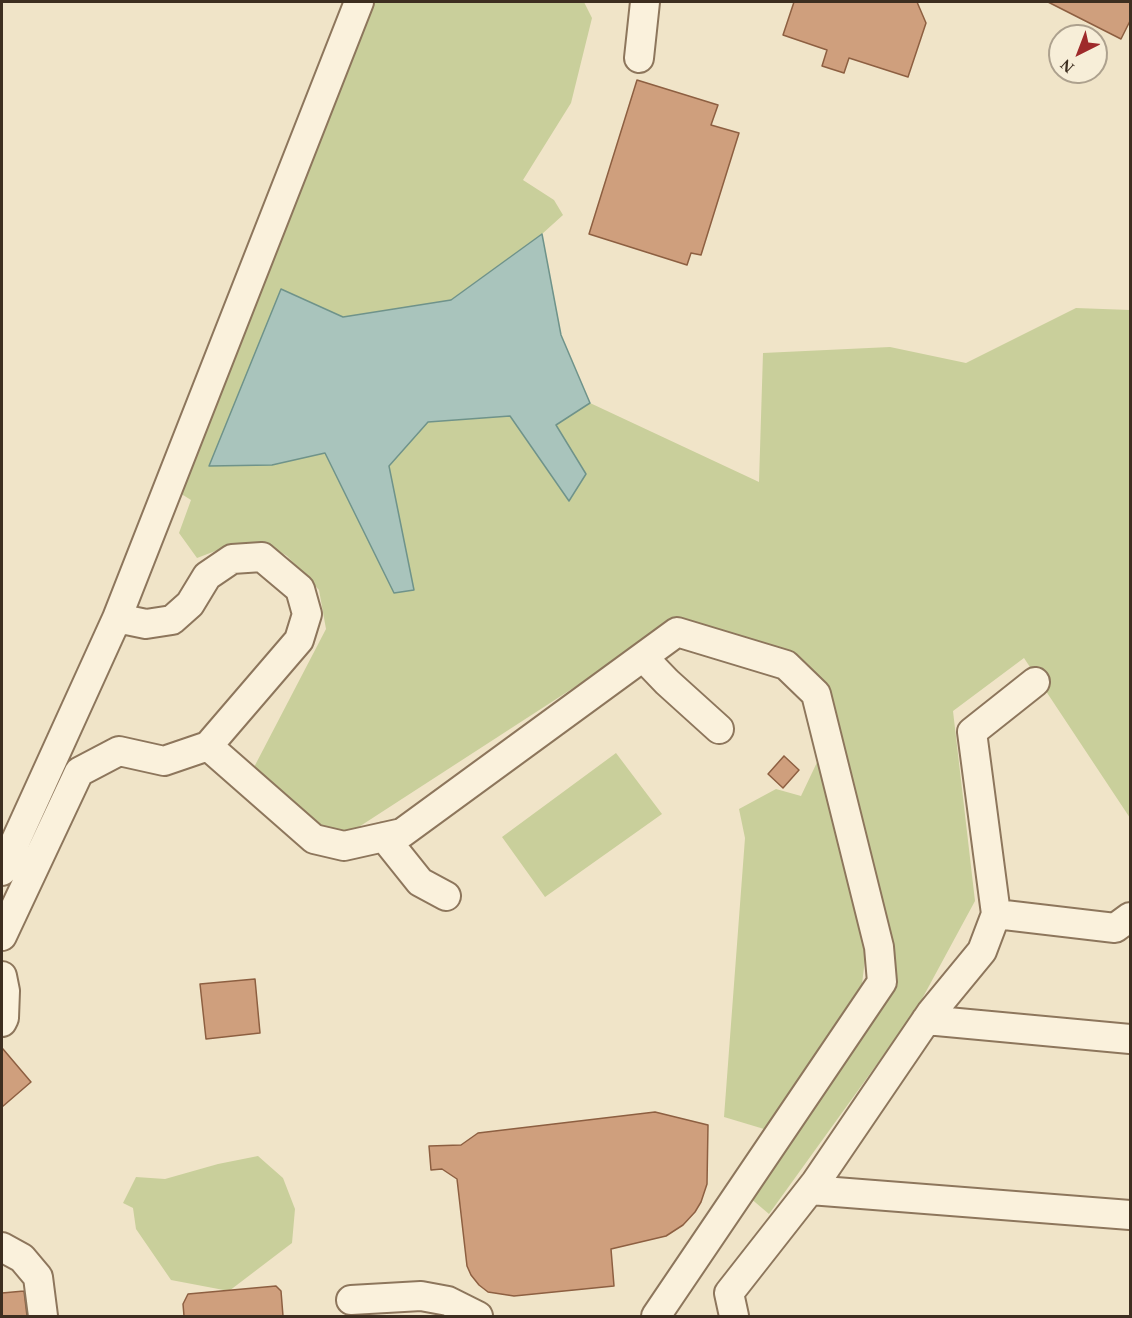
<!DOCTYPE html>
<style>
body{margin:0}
#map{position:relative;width:1132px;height:1318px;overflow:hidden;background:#f0e4c8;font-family:Georgia,serif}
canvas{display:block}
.frame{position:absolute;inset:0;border:3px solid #3d2e20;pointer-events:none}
.north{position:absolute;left:1048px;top:24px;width:60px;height:60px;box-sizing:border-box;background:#f7eed8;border:2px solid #ada18e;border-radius:50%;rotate:222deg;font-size:16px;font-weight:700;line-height:24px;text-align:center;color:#3d2e20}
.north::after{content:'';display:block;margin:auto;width:21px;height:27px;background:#9e2a2b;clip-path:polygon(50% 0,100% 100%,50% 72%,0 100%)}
</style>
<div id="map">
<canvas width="1132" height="1318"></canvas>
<div class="frame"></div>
<div class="north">N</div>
</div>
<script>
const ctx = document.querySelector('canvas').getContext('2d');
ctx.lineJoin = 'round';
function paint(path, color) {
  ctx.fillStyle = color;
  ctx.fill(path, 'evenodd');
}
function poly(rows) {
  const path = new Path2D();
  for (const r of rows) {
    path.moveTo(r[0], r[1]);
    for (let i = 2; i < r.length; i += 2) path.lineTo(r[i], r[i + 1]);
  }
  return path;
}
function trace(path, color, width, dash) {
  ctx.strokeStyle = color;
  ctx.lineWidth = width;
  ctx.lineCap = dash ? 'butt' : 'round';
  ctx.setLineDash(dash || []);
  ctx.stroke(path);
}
const green = poly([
 [373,2,584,2,592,18,571,103,523,180,554,200,563,215,542,234,451,300,343,317,281,289,272,465,325,453,394,592,414,590,388,466,428,422,510,416,569,501,586,474,555,425,590,403,759,482,763,353,890,347,966,363,1076,308,1130,310,1130,818,1024,658,953,711,975,901,916,1010,769,1214,749,1197,894,977,825,683,672,624,351,832,316,829,251,773,326,629,319,590,287,556,267,544,218,550,197,558,179,533,191,500,175,490],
 [616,753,662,814,545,897,502,837],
 [821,754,866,951,862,984,764,1129,724,1117,745,838,739,809,776,789,801,796],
 [258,1156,283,1178,295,1209,292,1243,229,1291,171,1280,136,1229,133,1208,123,1203,136,1177,165,1179,218,1164]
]);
const water = poly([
 [542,234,561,335,590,403,556,425,586,474,569,501,510,416,428,422,389,466,414,590,394,593,325,453,272,465,209,466,281,289,343,317,451,300,542,234]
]);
const building = poly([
 [794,2,917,2,926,23,908,77,849,58,844,73,822,66,827,50,783,35,794,2],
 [1048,2,1130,2,1130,21,1121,39,1048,2],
 [637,80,718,105,711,125,739,133,701,255,691,253,687,265,589,234,637,80],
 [784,756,799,770,783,788,768,774,784,756],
 [255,979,260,1033,206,1039,200,984,255,979],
 [3,1049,31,1082,2,1107,2,1050,3,1049],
 [655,1112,708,1125,707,1184,701,1202,695,1212,683,1225,666,1236,611,1249,614,1286,514,1296,488,1292,479,1285,471,1275,467,1266,457,1179,442,1169,431,1170,429,1146,461,1145,478,1133,655,1112],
 [276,1286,281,1291,283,1316,184,1316,183,1304,188,1294,276,1286],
 [24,1291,27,1316,2,1316,2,1293,24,1291]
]);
const minor = poly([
 [359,2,117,618,146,624,172,620,190,604,207,576,232,559,262,557,300,589,307,614,299,640,208,746,314,839,344,846,402,833,677,632,786,665,816,694,879,947,882,982,656,1316],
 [639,58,645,2],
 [643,657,667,682,719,729],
 [384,837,420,882,446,896],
 [2,871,117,618],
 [996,914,1115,928,1130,917],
 [2,936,79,772,119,751,164,761,208,746],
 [2,976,5,991,4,1018,2,1022],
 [926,1020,1130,1039],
 [810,1190,1130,1215],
 [2,1247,22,1258,38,1277,43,1316],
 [351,1300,421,1296,448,1301,478,1316],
 [734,1316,729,1293,816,1182,931,1013,982,951,996,914,972,732,1035,682]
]);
paint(green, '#c9cf9b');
paint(water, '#a9c4bc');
trace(water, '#6f938a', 1.5);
paint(building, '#cf9f7d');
trace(building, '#8d5f41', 1.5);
trace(minor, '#8d765c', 32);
trace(minor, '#faf1dc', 28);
</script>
